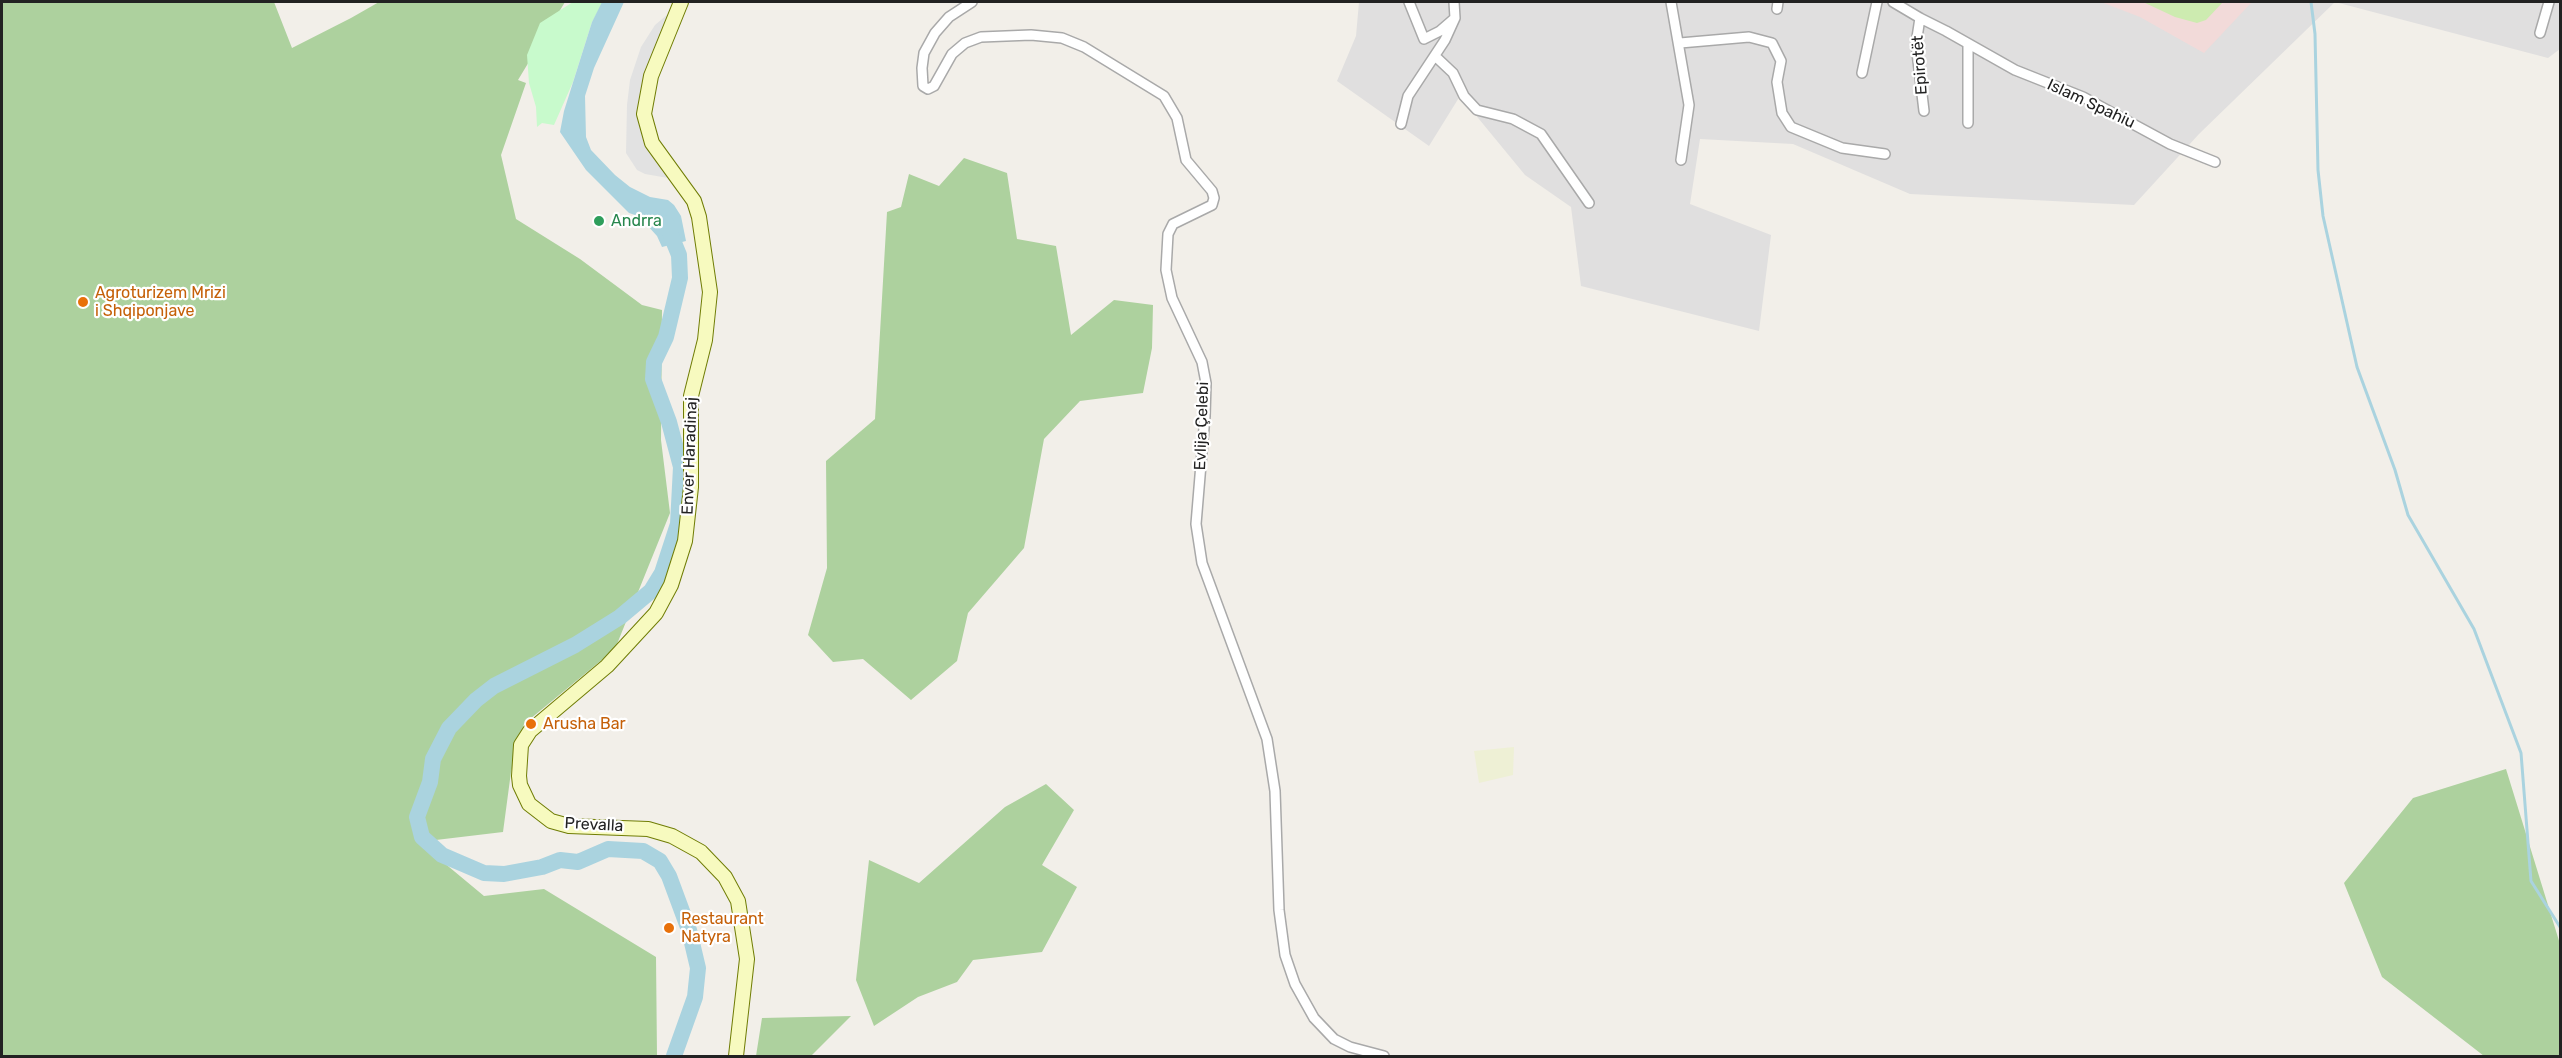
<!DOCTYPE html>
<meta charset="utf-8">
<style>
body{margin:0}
#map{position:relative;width:2562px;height:1058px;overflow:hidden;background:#f2efe9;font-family:Rubik,sans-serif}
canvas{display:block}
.frame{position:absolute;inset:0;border:3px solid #222;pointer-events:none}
</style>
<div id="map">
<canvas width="2562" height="1058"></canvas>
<div class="frame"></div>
</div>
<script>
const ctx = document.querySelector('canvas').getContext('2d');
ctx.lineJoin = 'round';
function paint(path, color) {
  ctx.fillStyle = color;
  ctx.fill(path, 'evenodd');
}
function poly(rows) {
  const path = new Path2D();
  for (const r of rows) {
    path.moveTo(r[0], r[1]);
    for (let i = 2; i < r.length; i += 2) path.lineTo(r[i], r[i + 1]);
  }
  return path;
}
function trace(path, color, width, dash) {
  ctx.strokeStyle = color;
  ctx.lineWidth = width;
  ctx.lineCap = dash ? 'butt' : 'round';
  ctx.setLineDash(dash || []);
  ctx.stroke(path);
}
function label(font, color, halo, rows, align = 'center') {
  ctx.font = font + ' Rubik,sans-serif';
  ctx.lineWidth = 4.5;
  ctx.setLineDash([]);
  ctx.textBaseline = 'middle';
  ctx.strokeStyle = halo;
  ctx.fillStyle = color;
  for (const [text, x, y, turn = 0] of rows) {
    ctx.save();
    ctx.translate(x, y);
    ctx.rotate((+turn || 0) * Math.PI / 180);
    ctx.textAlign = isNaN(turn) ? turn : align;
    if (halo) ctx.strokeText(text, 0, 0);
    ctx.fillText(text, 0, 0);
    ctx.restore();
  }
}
const residential = poly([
 [1359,2,2560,2,2560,49,2548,58,2335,2,2199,134,2134,205,1910,194,1793,144,1700,139,1690,204,1771,235,1759,331,1581,286,1571,207,1525,175,1460,96,1429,146,1337,81,1356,36]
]);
const commercial = poly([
 [2101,2,2252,2,2204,53,2140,17]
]);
const farmland = poly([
 [1514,747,1513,775,1479,783,1474,751]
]);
const grass = poly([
 [2143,2,2223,2,2206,20,2197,23,2175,17]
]);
const forest = poly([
 [2,2,274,2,292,48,351,18,379,2,565,2,518,80,526,83,501,155,516,219,580,259,642,305,662,310,661,440,670,513,615,649,524,724,511,772,503,832,419,842,484,896,544,889,656,957,657,1056,2,1056],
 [964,158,1007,173,1017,239,1056,246,1071,335,1114,300,1153,305,1152,348,1143,393,1080,401,1044,439,1024,548,968,613,957,661,911,700,863,659,833,662,808,635,827,568,826,461,875,419,887,212,901,207,909,174,939,186],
 [2506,769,2560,944,2560,1056,2484,1056,2382,977,2344,883,2413,798],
 [1046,784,1074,810,1042,865,1077,887,1042,952,973,960,957,982,918,997,874,1026,856,980,869,860,919,883,1005,807],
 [851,1016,811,1056,756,1056,762,1018]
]);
const park = poly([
 [573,2,603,2,592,22,573,82,554,125,542,123,537,127,536,107,529,83,527,55,540,23]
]);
const parking = poly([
 [681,3,644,114,675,174,668,178,645,174,637,170,626,153,627,105,630,80,641,47,655,25]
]);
const water = poly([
 [602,2,624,2,594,68,585,96,586,137,591,150,615,175,630,187,650,197,668,200,674,205,681,216,686,241,662,247,657,236,647,225,638,216,629,213,586,170,560,132,564,111,592,22]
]);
const stream = poly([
 [2311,2,2315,34,2318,170,2323,216,2357,367,2395,470,2408,515,2474,629,2521,753,2531,881,2560,927]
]);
const river = poly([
 [666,223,679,255,680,278,666,337,654,362,653,379,669,422,681,467,678,524,662,573,651,591,620,617,575,645,494,686,476,700,449,728,433,759,430,782,417,817,422,837,442,855,484,873,504,874,542,867,560,860,578,862,608,849,643,851,660,861,669,876,689,930,698,968,695,997,674,1056]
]);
const minor = poly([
 [972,2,949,17,935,33,924,53,922,68,923,86,928,89,934,86,952,54,965,43,981,37,1031,35,1062,38,1084,47,1164,96,1177,118,1186,160,1212,191,1214,198,1212,205,1173,224,1168,234,1166,270,1172,298,1202,362,1206,383,1205,416,1196,524,1202,563,1267,739,1275,791,1279,910,1285,955,1295,984,1314,1018,1334,1039,1350,1047,1384,1056],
 [1409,2,1424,39,1440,31,1455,18,1454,2],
 [1671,2,1689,105,1681,160],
 [1893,2,1920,18,1946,31,2015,70,2083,97,2170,144,2215,162],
 [1777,9,1778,2],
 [1920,18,1916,44,1924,111],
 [2540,33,2549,2],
 [1680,43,1749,37,1772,43,1781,61,1777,82,1782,113,1791,127,1842,148,1885,154],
 [1435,56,1453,73,1464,96,1477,110,1513,119,1541,134,1589,203],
 [1862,73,1877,2],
 [1968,123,1968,45],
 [1401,124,1408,96,1445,40,1455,18]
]);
const secondary = poly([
 [681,2,651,76,644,114,652,143,694,201,699,217,710,292,705,340,691,396,691,487,685,541,671,585,656,613,607,666,530,731,521,745,519,776,520,785,529,804,551,821,569,826,648,829,672,836,701,852,725,877,738,901,747,959,736,1056]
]);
const markers = [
 [599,221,6,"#2e9e5b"],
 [83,302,6,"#e8710a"],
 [531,724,6,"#e8710a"],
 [669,928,6,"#e8710a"]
];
const streetNames = [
 ["Epirotët",1920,65,-94],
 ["Islam Spahiu",2091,104,25],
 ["Evlija Çelebi",1202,426,-88],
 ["Enver Haradinaj",690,456,-88],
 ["Prevalla",594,825,3]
];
const leisureNames = [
 ["Andrra",611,221]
];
const foodNames = [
 ["Agroturizem Mrizi",95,293],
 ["i Shqiponjave",95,311],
 ["Arusha Bar",543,724],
 ["Restaurant",681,919],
 ["Natyra",681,937]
];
paint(residential, '#e0dfdf');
paint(commercial, '#f2dad9');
paint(farmland, '#eef0d5');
paint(grass, '#cdebb0');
paint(forest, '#add19e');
paint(park, '#c8facc');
paint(parking, '#e2e2e2');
paint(water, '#aad3df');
trace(stream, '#aad3df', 3);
trace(river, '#aad3df', 16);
trace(minor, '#a9a9a9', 12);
trace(secondary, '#707d05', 16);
trace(minor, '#fff', 9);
trace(secondary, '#f7fabf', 14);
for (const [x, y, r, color] of markers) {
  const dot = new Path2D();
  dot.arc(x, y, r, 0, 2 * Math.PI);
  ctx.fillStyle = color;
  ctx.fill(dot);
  trace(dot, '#fff', 2);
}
label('16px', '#222', '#fff', streetNames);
label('16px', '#27864d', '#fff', leisureNames, 'left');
label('16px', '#c56008', '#fff', foodNames, 'left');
</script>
